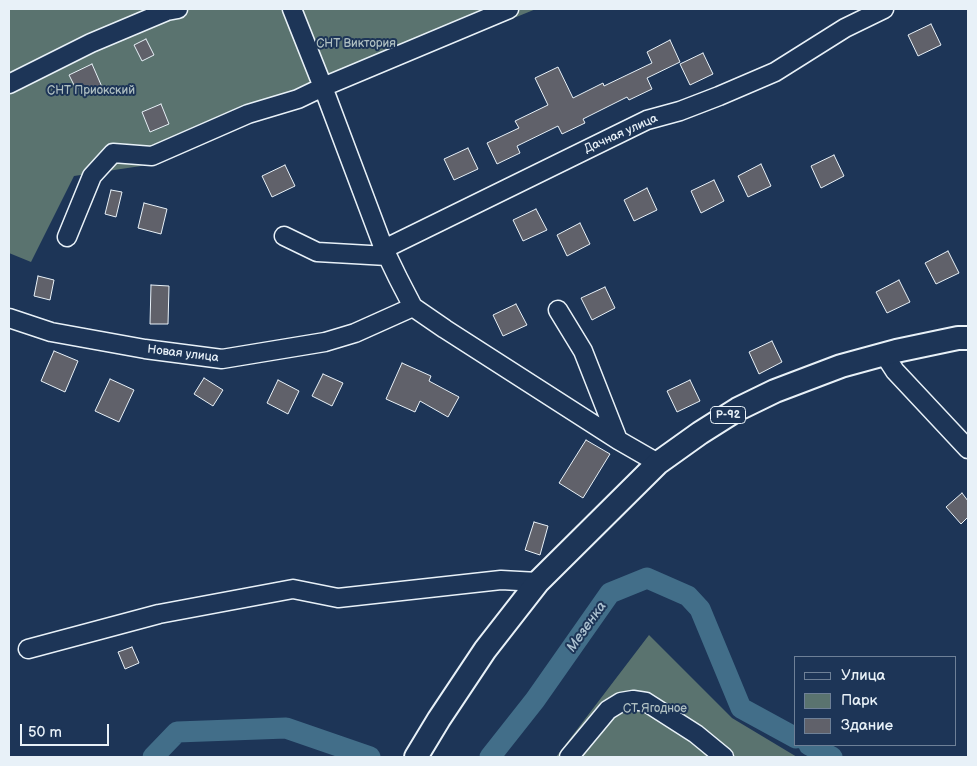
<!DOCTYPE html>
<meta charset="utf-8">
<style>
body{margin:0}
#map{position:relative;width:977px;height:766px;overflow:hidden;background:#1d3557;font-family:"Balsamiq Sans",sans-serif}
canvas{display:block}
.frame{position:absolute;inset:0;border:10px solid #e8f1f8;pointer-events:none}
.legend{position:absolute;left:794px;top:656px;width:162px;height:90px;box-sizing:border-box;background:#1d3557;border:1px solid #6e8097;margin:0;padding:6px 9px;list-style:none;font-size:15px;color:#e8f1f8}
.legend li{display:flex;align-items:center;gap:10px;height:25px}
.legend b{width:25px;border:1px solid #6e8097}
.scale{position:absolute;left:20px;top:724px;width:89px;height:22px;box-sizing:border-box;border:2px solid #e8f1f8;border-top:0;padding-left:6px;font-size:15px;line-height:18px;white-space:nowrap;color:#e8f1f8;-webkit-text-stroke:4px #1d3557;paint-order:stroke}
</style>
<div id="map">
<canvas width="977" height="766"></canvas>
<div class="frame"></div>
<ul class="legend">
<li><b style="height:6px;background:#1d3557"></b>Улица</li>
<li><b style="height:14px;background:#5a736f"></b>Парк</li>
<li><b style="height:14px;background:#60616a"></b>Здание</li>
</ul>
<div class="scale">50 m</div>
</div>
<script>
const ctx = document.querySelector('canvas').getContext('2d');
ctx.lineJoin = 'round';
function paint(path, color) {
  ctx.fillStyle = color;
  ctx.fill(path, 'evenodd');
}
function poly(rows) {
  const path = new Path2D();
  for (const r of rows) {
    path.moveTo(r[0], r[1]);
    for (let i = 2; i < r.length; i += 2) path.lineTo(r[i], r[i + 1]);
  }
  return path;
}
function trace(path, color, width, dash) {
  ctx.strokeStyle = color;
  ctx.lineWidth = width;
  ctx.lineCap = dash ? 'butt' : 'round';
  ctx.setLineDash(dash || []);
  ctx.stroke(path);
}
function label(font, color, halo, rows, align = 'center') {
  ctx.font = font + ' "Balsamiq Sans",sans-serif';
  ctx.lineWidth = 4;
  ctx.setLineDash([]);
  ctx.textBaseline = 'middle';
  ctx.strokeStyle = halo;
  ctx.fillStyle = color;
  for (const [text, x, y, turn = 0] of rows) {
    ctx.save();
    ctx.translate(x, y);
    ctx.rotate((+turn || 0) * Math.PI / 180);
    ctx.textAlign = isNaN(turn) ? turn : align;
    if (halo) ctx.strokeText(text, 0, 0);
    ctx.fillText(text, 0, 0);
    ctx.restore();
  }
}
const green = poly([
 [9,9,536,9,334,91,141,166,74,176,31,262,9,253],
 [649,635,732,718,797,757,556,757]
]);
const river = poly([
 [809,745,832,757],
 [153,757,177,732,286,728,370,757],
 [490,757,535,700,610,593,647,578,688,596,700,609,741,708,796,738]
]);
const building = poly([
 [931,24,941,45,918,56,908,35,931,24],
 [146,39,154,55,142,61,134,45,146,39],
 [670,40,680,62,647,78,652,89,629,100,627,97,583,119,585,123,562,134,558,126,517,146,520,153,497,164,487,143,519,128,515,121,548,105,535,78,558,67,573,98,603,83,604,86,652,63,647,52,670,40],
 [703,53,713,74,690,85,680,64,703,53],
 [92,64,102,87,87,94,83,86,76,89,69,75,92,64],
 [161,104,169,124,150,132,142,112,161,104],
 [468,148,478,169,454,180,444,159,468,148],
 [834,155,844,176,821,188,811,166,834,155],
 [761,164,771,186,748,197,738,176,761,164],
 [285,165,295,186,272,197,262,176,285,165],
 [714,180,724,201,701,213,691,191,714,180],
 [647,188,657,210,634,221,624,200,647,188],
 [111,190,122,192,116,217,105,214,111,190],
 [144,203,167,209,161,234,138,228,144,203],
 [536,209,547,230,523,241,513,220,536,209],
 [580,223,590,244,567,256,557,235,580,223],
 [948,251,959,273,936,284,925,263,948,251],
 [38,276,54,280,50,300,34,296,38,276],
 [899,280,910,302,887,313,876,292,899,280],
 [151,285,169,286,168,324,150,324,151,285],
 [605,287,615,308,592,320,581,298,605,287],
 [516,304,527,325,503,336,493,315,516,304],
 [772,341,782,362,759,374,749,352,772,341],
 [54,351,78,361,65,392,41,381,54,351],
 [402,363,431,376,429,381,459,397,448,417,420,401,415,412,386,399,402,363],
 [323,374,343,383,332,406,312,396,323,374],
 [204,378,223,390,213,406,194,394,204,378],
 [110,379,134,390,119,422,95,411,110,379],
 [278,380,299,391,288,414,267,403,278,380],
 [690,380,700,401,677,412,667,391,690,380],
 [586,440,610,454,583,498,559,483,586,440],
 [962,493,968,501,968,517,961,524,946,507,962,493],
 [534,522,548,526,540,555,525,550,534,522],
 [132,647,139,663,125,669,118,652,132,647]
]);
const minor = poly([
 [292,9,323,87,384,249,398,278,413,307,445,329,618,440,658,463],
 [9,84,91,43,167,11,178,9],
 [284,236,317,252,387,256],
 [67,237,92,176,113,153,152,156,248,114,298,99,323,87,509,9],
 [384,249,647,120,680,111,719,96,775,72,845,28,884,9],
 [558,310,583,351,618,440],
 [9,318,51,332,145,349,222,359,325,342,355,333,413,307],
 [884,354,895,371,968,449],
 [28,649,159,614,293,589,338,598,501,580,538,582],
 [569,757,608,710,621,702,633,700,646,702,696,734,724,757]
]);
const major = poly([
 [416,757,439,719,485,650,538,582,658,463,700,433,738,409,775,391,841,366,896,351,958,338,968,338]
]);
const shields = [
 [728,415,35]
];
const shieldNames = [
 ["Р-92",728,415]
];
const parkNames = [
 ["СНТ Виктория",356,44],
 ["СНТ Приокский",91,91],
 ["СТ Ягодное",655,709]
];
const streetNames = [
 ["Дачная улица",621,134,-24],
 ["Новая улица",183,354,7]
];
const waterNames = [
 ["Мезенка",587,627,-55]
];
paint(green, '#5a736f');
trace(river, '#426e89', 21);
paint(building, '#60616a');
trace(building, '#e8f1f8', 1);
trace(minor, '#e8f1f8', 21);
trace(major, '#e8f1f8', 26);
trace(minor, '#1d3557', 18);
trace(major, '#1d3557', 22);
for (const [x, y, w] of shields) {
  const box = new Path2D();
  box.roundRect(x - w / 2, y - 8.5, w, 17, 4);
  ctx.fillStyle = '#1d3557';
  ctx.fill(box);
  trace(box, '#e8f1f8', 1);
}
label('bold 11px', '#e8f1f8', null, shieldNames);
label('12px', '#afbfc1', '#1d3557', parkNames);
label('12px', '#e8f1f8', '#1d3557', streetNames);
label('italic 14px', '#aec3d1', '#1d3557', waterNames);
</script>
